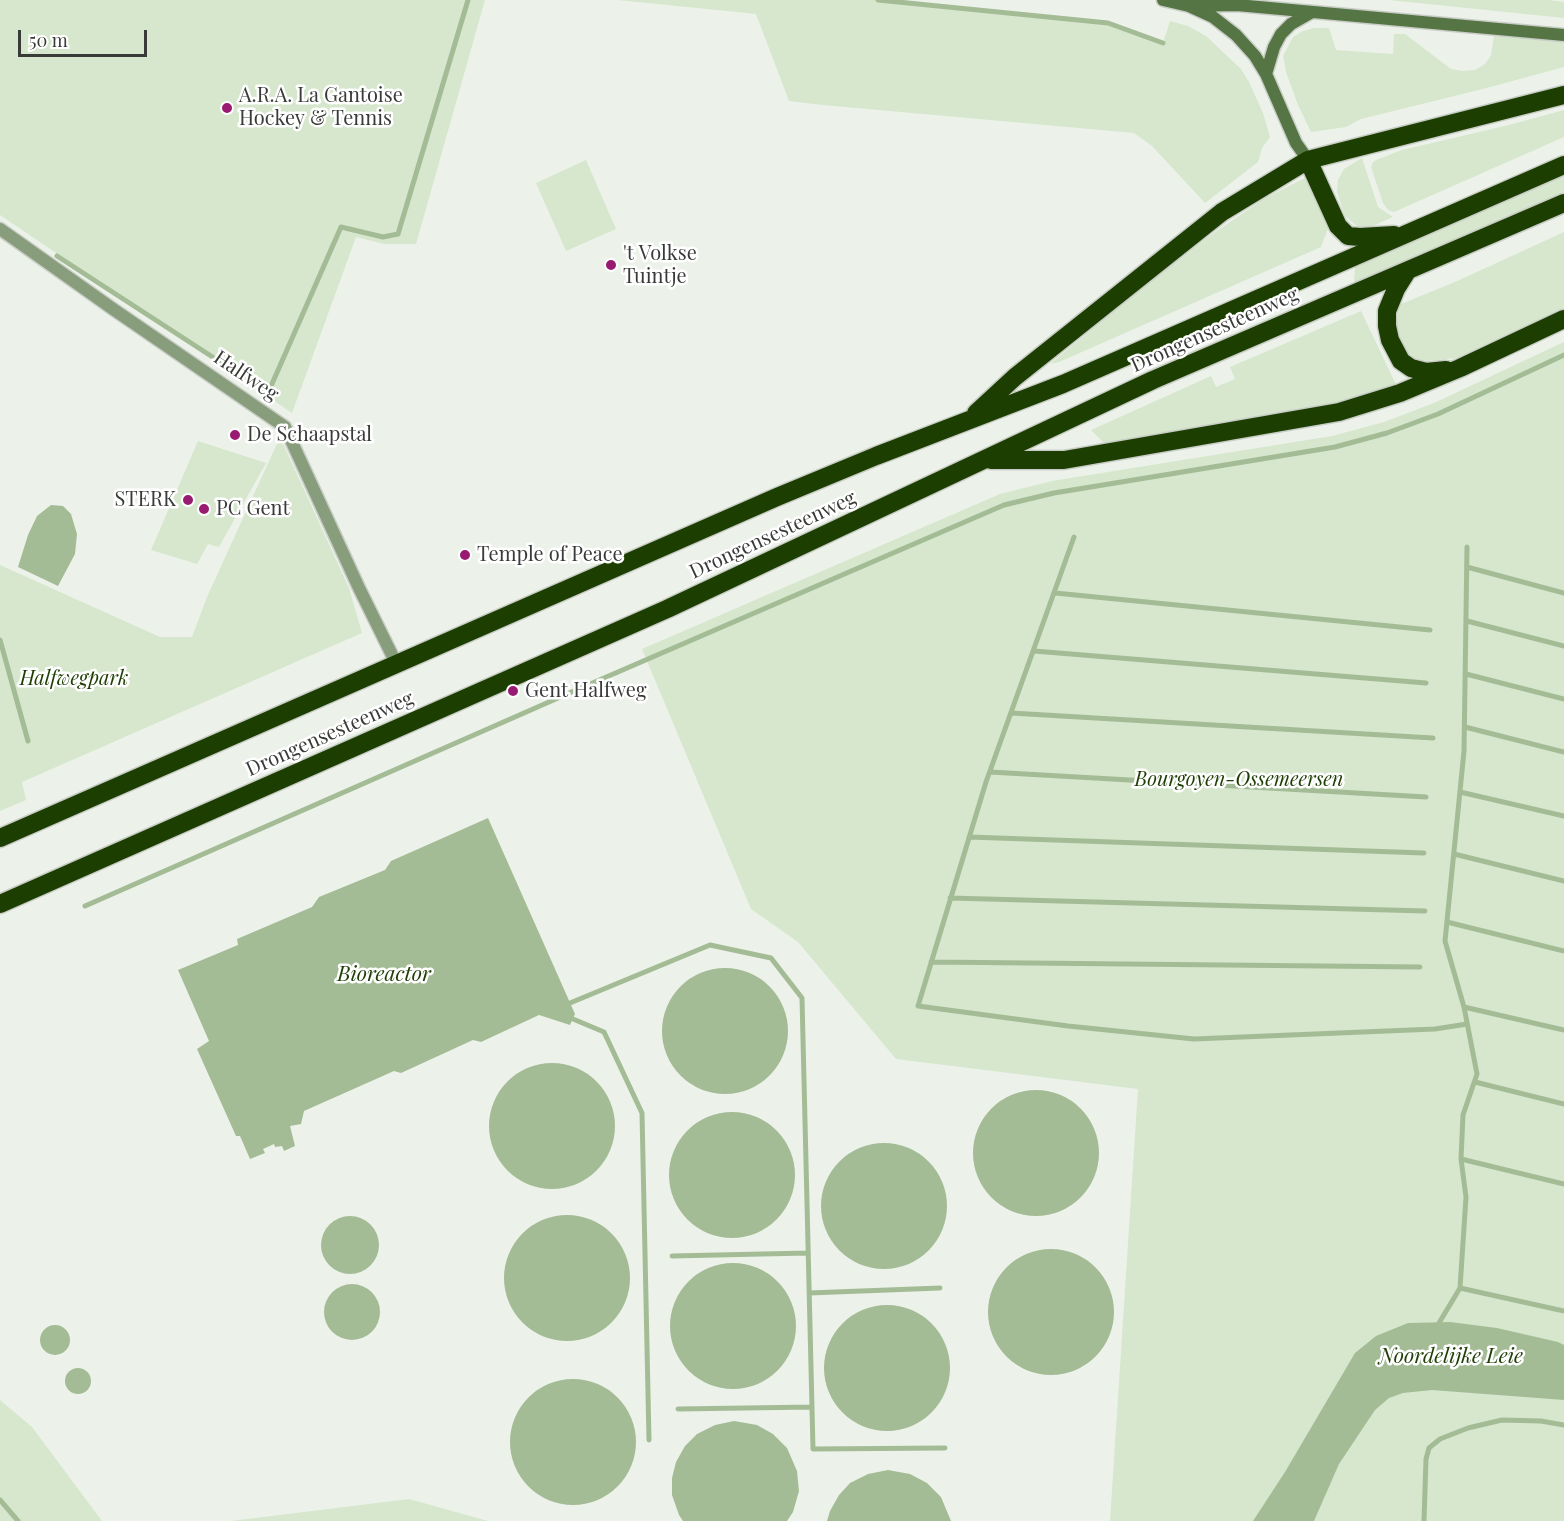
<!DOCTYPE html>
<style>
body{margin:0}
#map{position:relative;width:1564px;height:1521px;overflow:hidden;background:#ecf2e9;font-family:"Playfair Display",serif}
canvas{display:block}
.scale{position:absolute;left:18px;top:30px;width:129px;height:27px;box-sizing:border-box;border:3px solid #393b38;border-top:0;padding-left:8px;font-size:18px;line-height:21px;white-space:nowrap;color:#393b38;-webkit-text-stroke:4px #fff;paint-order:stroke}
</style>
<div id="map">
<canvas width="1564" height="1521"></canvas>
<div class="scale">50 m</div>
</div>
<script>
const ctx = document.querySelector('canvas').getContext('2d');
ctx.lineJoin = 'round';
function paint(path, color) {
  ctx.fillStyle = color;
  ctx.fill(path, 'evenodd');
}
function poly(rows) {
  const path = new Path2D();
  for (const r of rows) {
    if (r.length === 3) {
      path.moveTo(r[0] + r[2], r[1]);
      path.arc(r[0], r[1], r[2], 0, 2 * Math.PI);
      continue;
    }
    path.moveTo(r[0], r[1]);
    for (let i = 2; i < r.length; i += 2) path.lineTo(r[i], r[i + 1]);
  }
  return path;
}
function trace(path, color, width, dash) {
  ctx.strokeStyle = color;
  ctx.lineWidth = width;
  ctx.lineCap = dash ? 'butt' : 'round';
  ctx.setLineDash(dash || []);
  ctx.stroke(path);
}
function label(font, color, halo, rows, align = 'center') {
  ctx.font = font + ' "Playfair Display",serif';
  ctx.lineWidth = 5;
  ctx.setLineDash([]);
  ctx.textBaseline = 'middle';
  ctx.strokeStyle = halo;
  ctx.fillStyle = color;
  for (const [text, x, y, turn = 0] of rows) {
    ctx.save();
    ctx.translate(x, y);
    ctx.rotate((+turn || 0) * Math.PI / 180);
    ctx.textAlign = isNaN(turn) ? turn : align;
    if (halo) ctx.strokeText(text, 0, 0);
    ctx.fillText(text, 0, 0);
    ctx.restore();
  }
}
const green = poly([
 [0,0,485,0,416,244,384,244,356,237,292,413,0,215],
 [618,0,884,0,1108,23,1163,43,1170,21,1188,26,1206,36,1241,69,1249,82,1263,113,1270,137,1262,148,1258,162,1205,203,1152,146,1134,133,823,105,789,101,756,14],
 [1389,0,1549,0,1564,2,1564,18],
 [1314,28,1329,28,1336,50,1393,54,1394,34,1405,34,1451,69,1463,71,1475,70,1485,64,1491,55,1494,36,1564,41,1564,67,1483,89,1361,119,1346,127,1311,132,1298,105,1286,72,1283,56,1293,37,1303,31],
 [1564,110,1564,137,1394,212,1388,210,1383,203,1371,167,1373,162,1376,160,1402,150,1509,125],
 [1362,158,1378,207,1393,217,1368,228,1358,227,1345,216,1337,192,1338,180,1344,169],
 [586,160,616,229,566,251,536,183],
 [1564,174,1564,192,1354,284,1355,265],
 [1309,176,1329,226,1321,247,1059,362,1050,364,1143,287,1211,235,1265,198],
 [1564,232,1564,308,1457,358,1427,361,1415,358,1408,353,1400,337,1397,325,1398,313,1401,304,1455,282],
 [1361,311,1400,393,1113,452,1091,430,1211,376,1216,387,1235,379,1230,367],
 [1564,342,1564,1521,1110,1521,1138,1089,896,1059,798,942,751,909,642,649,1000,494,1052,481,1332,436,1384,422,1434,403],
 [280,437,349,588,362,633,22,782,26,800,0,811,0,565,160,637,192,637,207,597],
 [198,441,266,463,219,547,208,544,197,564,151,550],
 [0,1400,32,1427,102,1521,0,1521],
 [409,1499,488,1521,231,1521]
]);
const water = poly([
 [51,505,63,506,71,514,77,534,75,554,58,586,18,567,28,535,37,516],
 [488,818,575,1014,570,1025,539,1015,481,1042,473,1040,401,1073,394,1071,304,1111,301,1124,290,1126,295,1146,284,1151,282,1146,275,1147,274,1144,263,1149,265,1153,250,1159,240,1136,236,1136,197,1049,209,1041,178,970,238,945,237,939,312,907,319,897,385,870,391,861],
 [725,1031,63],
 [552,1126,63],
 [1036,1153,63],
 [732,1175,63],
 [884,1206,63],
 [567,1278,63],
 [350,1245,29],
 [1051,1312,63],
 [733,1326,63],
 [352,1312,28],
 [887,1368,63],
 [1450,1322,1497,1328,1558,1342,1564,1345,1564,1400,1432,1390,1403,1393,1389,1398,1375,1410,1339,1464,1314,1521,1253,1521,1285,1472,1355,1353,1376,1336,1408,1323],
 [55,1340,15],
 [78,1381,13],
 [573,1442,63],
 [734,1421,757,1425,773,1434,787,1448,797,1471,799,1491,793,1512,787,1521,683,1521,679,1515,672,1495,672,1478,676,1462,685,1446,697,1434,715,1425],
 [888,1470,910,1474,927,1483,941,1497,951,1521,827,1521,830,1511,839,1495,850,1483,868,1474]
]);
const stream = poly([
 [878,0,1108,23,1163,43],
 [57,256,268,393,341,227,383,237,398,234,468,0],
 [1074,537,986,782,918,1006,1068,1026,1194,1039,1435,1029,1467,1024],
 [1467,567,1564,593],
 [1055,593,1430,630],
 [1467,621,1564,646],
 [0,640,28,741],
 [1034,651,1426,683],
 [1466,674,1564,699],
 [1011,713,1433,738],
 [1465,727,1564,752],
 [990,772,1426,797],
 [1460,792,1564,816],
 [969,837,1424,853],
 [1454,854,1564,881],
 [950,898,1425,911],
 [85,906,574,691,1004,505,1054,493,1335,447,1387,433,1438,414,1564,355],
 [1447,922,1564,951],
 [931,962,1420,967],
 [570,1003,710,945,771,958,802,998,813,1449,945,1448],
 [1464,1007,1564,1030],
 [573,1019,604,1032,642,1113,649,1440],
 [1475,1082,1564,1104],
 [1461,1159,1564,1184],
 [672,1256,808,1253],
 [1460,1288,1564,1311],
 [809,1293,940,1288],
 [1436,1328,1460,1288,1466,1197,1461,1159,1463,1115,1477,1074,1464,1007,1445,941,1464,751,1467,547],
 [678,1409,812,1407],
 [0,1500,18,1521],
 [1424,1521,1426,1459,1429,1448,1440,1439,1468,1428,1502,1420,1541,1421,1564,1425]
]);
const street = poly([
 [0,229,113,309,285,427,359,588,396,663]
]);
const secondary = poly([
 [1163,0,1189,6,1213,17,1236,35,1255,56,1266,74,1296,143,1308,160],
 [1189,6,1237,5,1564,35],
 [1266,74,1274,47,1281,34,1291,24,1312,12]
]);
const highway = poly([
 [1308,160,1338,226,1348,236,1360,237,1394,235],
 [1408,270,1396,289,1387,311,1387,326,1390,340,1401,361,1411,368,1426,372,1446,370],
 [976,413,1015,377,1222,212,1308,160,1564,95],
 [991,460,1064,460,1339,412,1400,393,1460,368,1564,319],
 [0,838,777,497,876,456,1063,384,1564,165],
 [0,904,667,609,1153,380,1564,203]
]);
const markers = [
 [227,108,6,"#991a71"],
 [611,265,6,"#991a71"],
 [235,435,6,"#991a71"],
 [188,500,6,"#991a71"],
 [204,509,6,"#991a71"],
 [465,555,6,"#991a71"],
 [513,691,6,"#991a71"]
];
const poiNames = [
 ["A.R.A. La Gantoise",239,96],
 ["Hockey & Tennis",239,119],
 ["'t Volkse",623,254],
 ["Tuintje",623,277],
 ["De Schaapstal",247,435],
 ["STERK",176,500,"right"],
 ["PC Gent",216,509],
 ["Temple of Peace",477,555],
 ["Gent Halfweg",525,691]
];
const streetNames = [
 ["Drongensesteenweg",1215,330,-24],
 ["Halfweg",246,376,34],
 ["Drongensesteenweg",773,535,-25],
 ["Drongensesteenweg",330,734,-24]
];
const parkNames = [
 ["Halfwegpark",74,679],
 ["Bourgoyen-Ossemeersen",1239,780]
];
const waterNames = [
 ["Bioreactor",384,974],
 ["Noordelijke Leie",1451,1356]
];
paint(green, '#d6e7cd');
paint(water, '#a4bc96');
trace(stream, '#a4bc96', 5);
trace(street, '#c8cdc6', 15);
trace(secondary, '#c8cdc6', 15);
trace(highway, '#c8cdc6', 21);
trace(street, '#889d7c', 12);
trace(secondary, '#567544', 12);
trace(highway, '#1c3e00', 18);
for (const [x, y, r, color] of markers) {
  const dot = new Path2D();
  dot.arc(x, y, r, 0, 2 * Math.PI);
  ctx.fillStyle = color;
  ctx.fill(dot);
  trace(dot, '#fff', 2);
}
label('20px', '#393b38', '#fff', poiNames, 'left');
label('20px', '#393b38', '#fff', streetNames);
label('italic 20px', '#1e3d03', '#fff', parkNames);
label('italic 21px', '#214007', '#fff', waterNames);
</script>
